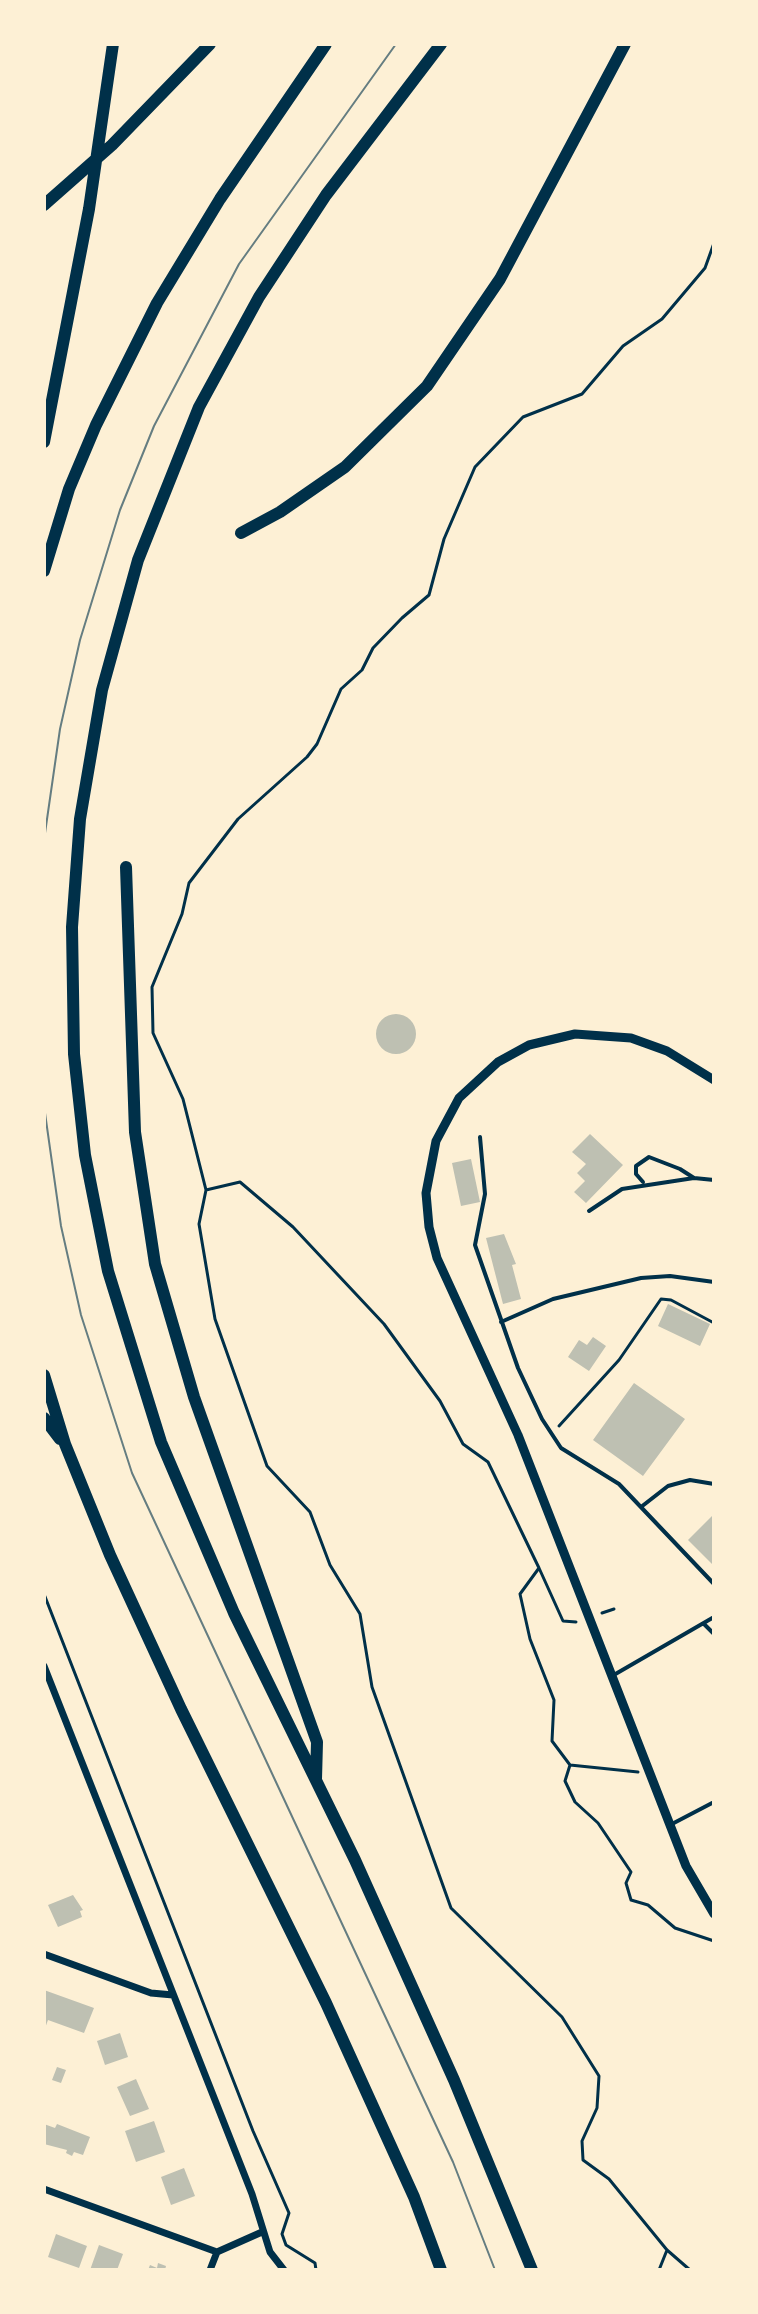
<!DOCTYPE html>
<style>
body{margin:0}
#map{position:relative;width:758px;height:2314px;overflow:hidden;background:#fdf0d5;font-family:Arial,sans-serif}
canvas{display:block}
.frame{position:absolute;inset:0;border:46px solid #fdf0d5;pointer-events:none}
</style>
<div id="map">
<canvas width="758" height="2314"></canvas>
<div class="frame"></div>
</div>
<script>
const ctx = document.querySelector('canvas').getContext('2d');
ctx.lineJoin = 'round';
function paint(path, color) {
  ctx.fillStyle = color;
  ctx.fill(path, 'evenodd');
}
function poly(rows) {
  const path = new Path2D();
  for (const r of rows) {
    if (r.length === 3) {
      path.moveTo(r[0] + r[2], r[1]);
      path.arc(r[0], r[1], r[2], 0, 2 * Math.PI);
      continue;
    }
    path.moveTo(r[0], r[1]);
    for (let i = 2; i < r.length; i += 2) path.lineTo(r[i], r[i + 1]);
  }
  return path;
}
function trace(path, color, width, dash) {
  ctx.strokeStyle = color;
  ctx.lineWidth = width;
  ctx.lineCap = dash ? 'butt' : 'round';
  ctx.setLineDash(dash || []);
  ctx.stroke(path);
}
const building = poly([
 [396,1034,20],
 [590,1134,623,1165,586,1203,574,1192,585,1181,577,1173,586,1164,572,1152],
 [471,1159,480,1202,461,1206,452,1163],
 [504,1234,516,1264,512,1265,521,1299,503,1304,486,1238],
 [668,1304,710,1324,700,1346,658,1326],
 [593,1337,606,1346,589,1371,568,1357,579,1340,587,1345],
 [634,1383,685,1419,643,1476,593,1440],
 [714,1514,714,1566,688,1540],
 [73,1895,83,1910,80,1911,82,1917,58,1927,48,1905],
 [44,1990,94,2008,84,2033,48,2020,44,2031],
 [120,2033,128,2057,105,2065,97,2041],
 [57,2067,66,2070,61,2083,52,2080],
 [136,2079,149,2109,130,2116,117,2087],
 [154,2121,165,2152,136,2162,125,2131],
 [44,2124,55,2128,57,2124,90,2137,83,2155,74,2152,72,2156,66,2153,67,2150,44,2144],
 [184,2168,195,2196,171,2205,161,2177],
 [56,2234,87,2246,79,2268,48,2257],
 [99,2245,123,2254,117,2270,90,2270],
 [158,2263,166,2266,165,2270,148,2270,150,2265,157,2268]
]);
const path = poly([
 [206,1190,183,1099,153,1033,152,987,182,914,189,883,238,819,307,757,317,744,341,689,362,670,373,648,402,618,429,595,444,539,475,467,523,417,582,394,623,346,662,319,705,268,714,243],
 [559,1426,619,1360,661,1299,671,1300,714,1323],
 [539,1568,563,1621,576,1622],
 [44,1594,253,2131,289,2213,282,2234,286,2245,315,2263,316,2270],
 [602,1613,614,1609],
 [570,1765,638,1772],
 [659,2270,667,2250],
 [690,2270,667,2250,609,2179,583,2160,582,2141,597,2108,599,2076,562,2017,451,1908,372,1687,360,1614,330,1565,310,1512,267,1466,215,1319,199,1224,206,1190,240,1182,293,1227,384,1324,440,1401,463,1444,488,1462,539,1568,520,1594,530,1639,554,1700,552,1741,570,1765,565,1781,575,1802,598,1823,631,1872,626,1883,631,1900,648,1905,675,1928,714,1941]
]);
const service = poly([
 [480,1137,485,1194,475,1245,518,1368,542,1419,561,1448,619,1484,714,1584],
 [643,1182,636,1174,636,1166,649,1157,680,1169,694,1178],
 [589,1211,622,1189,694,1178,714,1180],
 [501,1322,553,1299,641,1278,670,1276,714,1282],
 [641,1507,668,1486,690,1480,714,1484],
 [704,1624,714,1634],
 [612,1676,714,1617],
 [670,1825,714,1802]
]);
const minor = poly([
 [44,1666,252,2194,270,2252,284,2270],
 [44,1954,151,1993,173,1995],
 [44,2189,217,2252,262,2232],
 [210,2270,217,2252]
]);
const tertiary = poly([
 [714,1080,667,1051,631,1038,575,1034,529,1045,498,1062,459,1098,436,1141,426,1193,429,1227,437,1258,518,1435,686,1866,714,1914]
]);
const motorway = poly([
 [441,44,326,195,259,297,199,407,138,560,102,690,80,819,72,927,74,1054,85,1155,108,1271,161,1442,234,1613,355,1860,454,2080,532,2270],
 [44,205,112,145,210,44],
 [44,442,89,209,113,44],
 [241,533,280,512,345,467,427,386,500,279,625,44],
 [44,571,69,489,96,425,157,303,220,199,326,44],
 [126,867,135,1132,155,1264,194,1397,317,1742,316,1779],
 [44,1375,65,1444,110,1555,181,1709,326,2003,414,2197,441,2270],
 [44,1418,60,1439]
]);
const tram = poly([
 [44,840,60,729,80,640,120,510,154,426,239,264,396,44],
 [44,1106,61,1226,81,1315,132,1473,453,2162,495,2270]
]);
paint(building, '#bec0b2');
trace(path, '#003049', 3);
trace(service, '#003049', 4);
trace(minor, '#003049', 7);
trace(tertiary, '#003049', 9);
trace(motorway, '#003049', 12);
trace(tram, '#657d81', 2);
</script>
